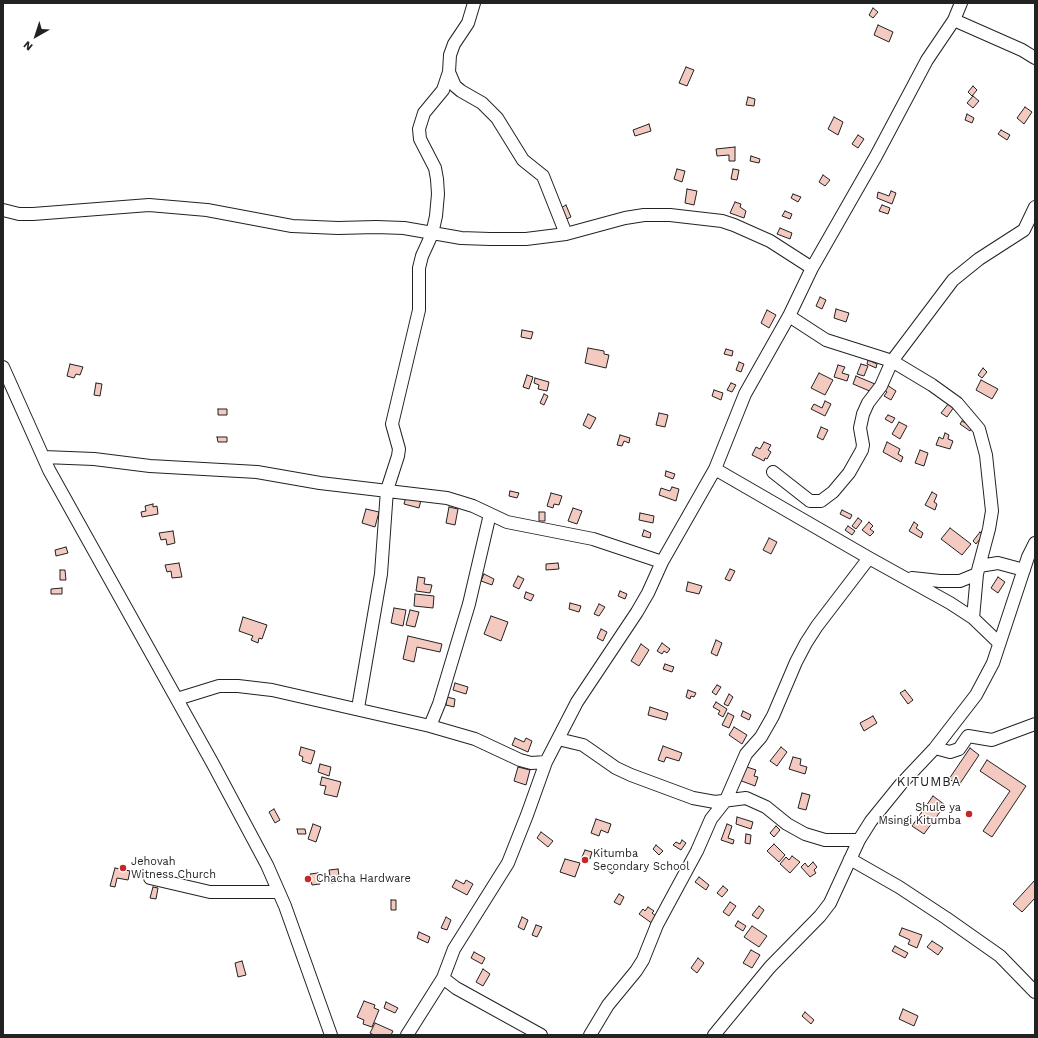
<!DOCTYPE html>
<style>
body{margin:0}
#map{position:relative;width:1038px;height:1038px;overflow:hidden;background:#fff;font-family:"Work Sans",sans-serif}
canvas{display:block}
.frame{position:absolute;inset:0;border:4px solid #222;pointer-events:none}
.north{position:absolute;left:16px;top:16px;width:40px;height:40px;-webkit-text-stroke:3px #fff;paint-order:stroke;rotate:219deg;font-size:11px;font-weight:700;line-height:16px;text-align:center;color:#222}
.north::after{content:'';display:block;margin:auto;width:14px;height:18px;background:#222;clip-path:polygon(50% 0,100% 100%,50% 72%,0 100%)}
</style>
<div id="map">
<canvas width="1038" height="1038"></canvas>
<div class="frame"></div>
<div class="north">N</div>
</div>
<script>
const ctx = document.querySelector('canvas').getContext('2d');
ctx.lineJoin = 'round';
function paint(path, color) {
  ctx.fillStyle = color;
  ctx.fill(path, 'evenodd');
}
function poly(rows) {
  const path = new Path2D();
  for (const r of rows) {
    path.moveTo(r[0], r[1]);
    for (let i = 2; i < r.length; i += 2) path.lineTo(r[i], r[i + 1]);
  }
  return path;
}
function trace(path, color, width, dash) {
  ctx.strokeStyle = color;
  ctx.lineWidth = width;
  ctx.lineCap = dash ? 'butt' : 'round';
  ctx.setLineDash(dash || []);
  ctx.stroke(path);
}
function label(font, color, halo, rows, align = 'center') {
  ctx.font = font + ' "Work Sans",sans-serif';
  ctx.lineWidth = 3;
  ctx.setLineDash([]);
  ctx.textBaseline = 'middle';
  ctx.strokeStyle = halo;
  ctx.fillStyle = color;
  for (const [text, x, y, turn = 0] of rows) {
    ctx.save();
    ctx.translate(x, y);
    ctx.rotate((+turn || 0) * Math.PI / 180);
    ctx.textAlign = isNaN(turn) ? turn : align;
    if (halo) ctx.strokeText(text, 0, 0);
    ctx.fillText(text, 0, 0);
    ctx.restore();
  }
}
const building = poly([
 [873,8,878,12,873,18,869,15,873,8],
 [878,25,893,32,889,42,874,35,878,25],
 [686,67,694,70,687,86,679,83,686,67],
 [973,86,977,90,972,96,968,92,973,86],
 [973,96,979,101,973,108,967,103,973,96],
 [748,97,755,99,754,106,746,105,748,97],
 [1025,107,1032,112,1024,124,1017,118,1025,107],
 [967,114,974,118,972,123,965,120,967,114],
 [834,117,843,122,838,135,828,129,834,117],
 [649,124,651,131,635,136,633,130,649,124],
 [1001,130,1010,135,1007,140,998,134,1001,130],
 [858,135,864,139,858,148,852,144,858,135],
 [735,147,735,161,729,161,729,155,717,156,716,149,735,147],
 [751,156,760,159,759,163,750,161,751,156],
 [677,169,685,171,682,182,674,179,677,169],
 [733,169,739,170,737,180,731,179,733,169],
 [823,175,830,180,825,186,819,182,823,175],
 [687,189,697,191,694,205,685,203,687,189],
 [891,191,896,193,892,204,877,198,878,192,889,196,891,191],
 [793,194,801,197,798,202,791,198,793,194],
 [735,202,741,204,740,207,746,211,744,218,730,213,735,202],
 [566,205,571,217,564,220,559,209,566,205],
 [882,205,890,208,888,214,879,211,882,205],
 [785,211,792,214,790,219,782,216,785,211],
 [780,228,792,233,790,239,777,234,780,228],
 [820,297,826,300,822,309,816,306,820,297],
 [836,309,849,313,846,322,834,318,836,309],
 [767,310,776,315,769,328,761,323,767,310],
 [522,330,533,332,531,339,521,337,522,330],
 [588,348,604,351,604,354,609,355,606,368,585,363,588,348],
 [726,349,733,351,732,356,724,354,726,349],
 [868,360,877,364,876,368,867,364,868,360],
 [739,362,744,364,741,372,736,370,739,362],
 [70,364,83,367,80,375,76,374,74,378,67,376,70,364],
 [861,364,868,366,864,376,857,374,861,364],
 [838,365,845,367,842,373,849,375,847,381,834,377,838,365],
 [983,368,987,372,982,378,978,375,983,368],
 [819,373,833,380,825,395,811,388,819,373],
 [527,375,533,377,529,389,523,387,527,375],
 [856,376,875,384,872,392,853,384,856,376],
 [535,378,549,382,547,391,538,389,539,385,534,383,535,378],
 [981,380,998,389,992,399,976,390,981,380],
 [96,383,102,384,100,396,94,395,96,383],
 [731,383,736,385,732,392,727,390,731,383],
 [887,385,896,391,891,400,884,396,887,392,884,390,887,385],
 [714,390,723,393,721,400,712,396,714,390],
 [544,394,548,396,544,405,540,403,544,394],
 [825,401,831,404,825,416,811,409,814,404,822,408,825,401],
 [949,403,954,407,947,417,941,413,949,403],
 [218,409,227,409,227,415,218,415,218,409],
 [659,413,668,415,665,427,656,425,659,413],
 [588,414,596,418,590,429,583,425,588,414],
 [888,415,895,418,892,423,885,419,888,415],
 [962,421,972,427,970,431,960,424,962,421],
 [899,422,907,426,900,439,892,434,899,422],
 [821,427,828,430,823,440,817,437,821,427],
 [945,433,949,435,948,439,953,441,950,449,936,445,939,437,943,439,945,433],
 [620,435,630,438,629,443,624,441,622,446,617,445,620,435],
 [217,437,227,437,227,442,218,442,217,437],
 [764,442,771,445,768,450,771,452,767,459,765,458,764,461,752,455,756,447,760,449,764,442],
 [887,442,900,449,898,454,903,457,901,462,883,452,887,442],
 [920,450,928,453,924,466,915,463,920,450],
 [666,471,675,474,673,479,665,476,666,471],
 [672,487,679,489,676,501,659,495,661,488,670,491,672,487],
 [510,491,519,493,517,498,509,496,510,491],
 [932,492,937,495,934,502,937,504,935,510,925,505,932,492],
 [551,493,562,496,559,505,554,504,553,508,547,506,551,493],
 [406,497,421,500,419,508,404,504,406,497],
 [153,504,153,507,157,506,158,514,142,517,141,512,146,511,145,506,153,504],
 [449,507,458,509,455,525,446,523,449,507],
 [573,508,582,511,577,524,568,521,573,508],
 [366,509,379,512,375,527,362,523,366,509],
 [842,510,852,515,850,519,840,514,842,510],
 [539,512,545,512,545,521,539,521,539,512],
 [640,513,654,516,653,523,639,520,640,513],
 [858,518,862,521,856,529,852,526,858,518],
 [869,522,873,526,870,529,874,532,870,536,862,530,869,522],
 [914,522,918,525,916,528,923,533,921,538,909,531,914,522],
 [848,526,855,531,852,535,845,530,848,526],
 [950,528,971,544,962,555,941,539,950,528],
 [644,530,651,533,650,538,642,536,644,530],
 [173,531,175,543,167,545,166,539,161,540,159,533,173,531],
 [980,532,983,535,976,544,973,541,980,532],
 [769,538,777,542,771,554,763,550,769,538],
 [66,547,68,553,56,556,55,550,66,547],
 [179,563,182,577,172,578,171,571,167,572,165,565,179,563],
 [558,563,559,569,546,570,546,564,558,563],
 [730,569,735,571,730,581,725,579,730,569],
 [60,570,65,570,66,580,60,580,60,570],
 [484,574,494,579,492,585,481,581,484,574],
 [518,576,524,579,519,589,513,586,518,576],
 [418,577,425,578,424,584,432,585,430,593,416,591,418,577],
 [998,577,1005,582,998,593,991,588,998,577],
 [688,582,702,586,699,594,686,591,688,582],
 [62,588,62,594,51,594,51,589,62,588],
 [620,591,627,594,625,599,618,596,620,591],
 [526,592,534,595,531,601,524,598,526,592],
 [415,594,434,596,433,608,414,606,415,594],
 [570,603,581,606,579,612,569,609,570,603],
 [599,604,605,607,599,616,594,614,599,604],
 [394,608,406,610,403,626,391,623,394,608],
 [410,610,419,612,415,627,406,625,410,610],
 [491,616,508,622,501,641,484,634,491,616],
 [243,617,267,625,262,639,259,638,258,643,251,640,253,636,239,631,243,617],
 [601,629,607,632,603,641,597,638,601,629],
 [408,636,442,644,440,652,417,647,414,662,403,659,408,636],
 [716,640,722,643,717,656,711,653,716,640],
 [662,643,670,649,667,653,664,651,662,654,657,651,662,643],
 [641,644,649,650,639,666,631,661,641,644],
 [665,664,674,667,672,672,663,669,665,664],
 [455,683,468,687,466,694,453,690,455,683],
 [717,685,721,687,716,695,712,692,717,685],
 [688,690,696,693,694,697,691,696,690,699,686,697,688,690],
 [905,690,913,700,908,704,900,693,905,690],
 [729,694,733,697,728,706,724,704,729,694],
 [447,697,455,699,454,707,446,705,447,697],
 [716,702,727,709,723,717,718,714,720,711,713,707,716,702],
 [650,707,668,713,666,720,648,715,650,707],
 [743,711,751,715,749,720,741,716,743,711],
 [728,713,734,716,729,728,722,725,728,713],
 [873,716,877,723,864,731,860,723,873,716],
 [734,727,747,735,742,744,729,735,734,727],
 [515,738,524,742,526,738,532,741,528,752,512,745,515,738],
 [663,746,682,753,679,761,666,757,664,762,658,760,663,746],
 [301,747,315,751,311,764,302,761,303,757,299,755,301,747],
 [781,747,787,752,777,766,770,761,781,747],
 [970,748,979,755,959,785,949,779,970,748],
 [793,757,801,759,800,765,807,767,805,774,789,769,793,757],
 [987,760,1026,786,992,837,983,831,1010,791,980,771,987,760],
 [320,764,331,767,329,776,318,772,320,764],
 [744,766,756,770,754,776,758,777,755,786,739,780,744,766],
 [518,767,530,770,526,785,514,781,518,767],
 [322,777,341,782,337,797,324,794,326,786,320,785,322,777],
 [802,793,810,795,806,810,798,808,802,793],
 [933,796,945,805,924,834,912,826,933,796],
 [274,809,280,820,275,823,269,812,274,809],
 [737,817,753,822,751,829,736,824,737,817],
 [596,819,611,824,608,833,601,830,599,836,591,833,596,819],
 [313,824,321,827,316,842,308,839,313,824],
 [727,824,732,826,728,838,734,840,733,844,721,840,727,824],
 [776,826,780,830,774,837,770,833,776,826],
 [297,829,305,829,306,834,298,834,297,829],
 [541,832,553,841,548,847,537,838,541,832],
 [746,834,751,835,750,844,745,843,746,834],
 [682,840,686,843,681,850,673,845,676,842,680,844,682,840],
 [774,844,785,855,779,862,767,851,774,844],
 [656,845,663,851,659,855,653,849,656,845],
 [585,850,592,852,590,859,582,857,585,850],
 [792,856,800,862,790,873,780,864,786,857,789,860,792,856],
 [565,859,580,863,575,877,560,872,565,859],
 [813,862,817,867,814,870,816,873,810,877,801,867,805,863,808,867,813,862],
 [609,865,615,870,612,874,606,869,609,865],
 [115,868,130,871,128,880,117,878,115,887,110,886,115,868],
 [338,869,340,882,331,883,329,870,338,869],
 [318,873,320,884,312,885,310,874,318,873],
 [699,877,709,885,706,890,695,882,699,877],
 [456,880,464,884,466,880,473,884,467,895,452,887,456,880],
 [1035,880,1035,898,1022,912,1013,904,1035,880],
 [723,886,728,890,722,897,717,893,723,886],
 [153,887,158,888,156,899,150,898,153,887],
 [619,894,624,897,620,905,614,902,619,894],
 [391,900,396,900,396,910,391,910,391,900],
 [730,902,736,906,729,916,723,912,730,902],
 [759,906,764,910,758,919,752,915,759,906],
 [648,907,654,911,652,913,657,917,653,924,639,914,643,909,645,911,648,907],
 [446,917,451,920,447,930,441,928,446,917],
 [522,917,528,920,524,930,518,927,522,917],
 [738,921,746,926,743,931,735,926,738,921],
 [536,925,542,927,537,937,532,935,536,925],
 [752,926,767,936,759,947,744,937,752,926],
 [902,928,922,935,917,948,908,944,910,940,899,935,902,928],
 [419,932,430,937,428,943,417,938,419,932],
 [932,941,943,948,938,955,927,947,932,941],
 [895,946,908,953,905,958,892,951,895,946],
 [751,950,760,955,752,968,743,963,751,950],
 [474,952,485,958,482,964,471,958,474,952],
 [698,958,704,963,697,973,691,968,698,958],
 [242,961,246,975,238,977,235,963,242,961],
 [483,969,490,974,483,986,476,982,483,969],
 [364,1001,375,1005,374,1008,379,1010,372,1027,363,1024,364,1020,357,1017,364,1001],
 [386,1002,398,1008,395,1013,384,1008,386,1002],
 [903,1009,918,1016,914,1026,899,1019,903,1009],
 [805,1012,814,1020,811,1024,802,1016,805,1012],
 [375,1023,393,1031,391,1035,374,1035,370,1033,375,1023]
]);
const minor = poly([
 [954,20,1022,50,1035,58],
 [449,72,455,86,461,91,482,103,497,118,523,160,543,176,566,234],
 [3,210,19,214,33,214,149,205,207,210,292,226,338,228,376,227,404,228,461,238,490,239,526,239,566,234,625,218,644,215,670,215,722,221,734,225,770,241,812,268],
 [789,316,826,340,892,361,932,385,957,403,979,429,986,455,992,511,989,529,977,574,973,618],
 [3,367,49,470,213,764,267,865,285,906,331,1035],
 [44,457,94,459,150,466,257,472,320,483,447,498,473,506,507,522,593,539,662,562],
 [715,469,869,558,950,603,973,618,999,643],
 [773,472,810,501,821,501,833,492,849,473,862,450,863,445,860,428,863,414,868,403,881,386,892,361,953,280,979,259,1024,230,1035,207],
 [979,566,998,563,1024,570],
 [912,578,940,581,960,581,977,574],
 [177,699,219,686,238,686,272,690,430,726,475,739,520,760,531,763,546,762],
 [358,708,381,574,387,490,398,456,399,449,392,424,419,310,419,268,422,256,432,234,436,216,438,194,437,179,435,168,420,139,419,129,424,113,443,90,449,72,450,55,454,44,468,23,474,3],
 [430,726,439,704,469,604,490,514],
 [558,739,583,745,616,768,631,775,693,798,715,802,746,798,766,807,787,824,805,834,825,840,859,840],
 [935,748,950,752,959,749,968,736,992,740,1035,724],
 [850,859,899,887,946,918,1000,956,1035,992],
 [150,878,210,892,279,892],
 [443,978,456,988,541,1035],
 [407,1035,443,978,454,949,508,863,527,815,546,762,577,702,637,612,648,593,662,562,715,469,745,394,789,316,812,268,876,156,927,60,954,20,961,3],
 [590,1035,608,1005,636,971,643,960,657,925,697,851,711,819,726,800,746,754,761,737,773,716,796,662,806,643,817,626,869,558],
 [714,1035,770,967,820,916,830,903,859,840,871,821,901,784,935,748,976,695,993,663,1028,557,1035,543]
]);
const markers = [
 [969,814,4,"#c62828"],
 [585,860,4,"#c62828"],
 [123,868,4,"#c62828"],
 [308,879,4,"#c62828"]
];
const poiNames = [
 ["Shule ya",961,808,"right"],
 ["Msingi Kitumba",961,821,"right"],
 ["Kitumba",593,854],
 ["Secondary School",593,867],
 ["Jehovah",131,862],
 ["Witness Church",131,875],
 ["Chacha Hardware",316,879]
];
const quarterNames = [
 ["KITUMBA",929,782]
];
paint(building, '#f3c9c0');
trace(building, '#222', 1);
trace(minor, '#222', 14);
trace(minor, '#fff', 12);
for (const [x, y, r, color] of markers) {
  const dot = new Path2D();
  dot.arc(x, y, r, 0, 2 * Math.PI);
  ctx.fillStyle = color;
  ctx.fill(dot);
  trace(dot, '#fff', 1.5);
}
label('11px', '#222', '#fff', poiNames, 'left');
ctx.letterSpacing = '1px';
label('13px', '#222', '#fff', quarterNames);
ctx.letterSpacing = '0px';
</script>
